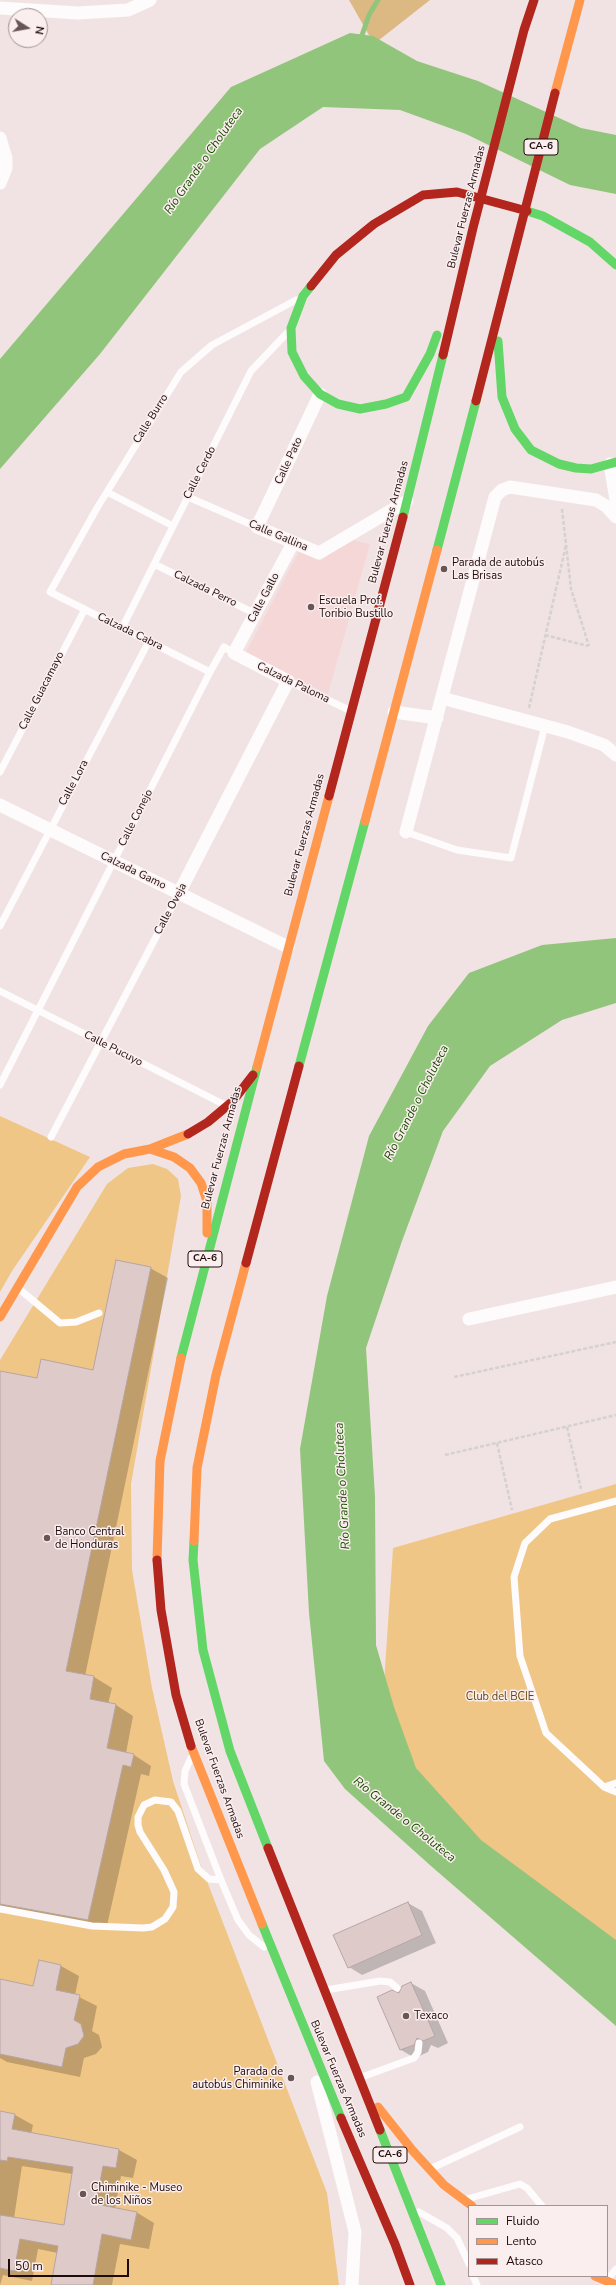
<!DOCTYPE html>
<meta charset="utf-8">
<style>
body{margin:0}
#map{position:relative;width:616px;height:2285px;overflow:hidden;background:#f1e3e3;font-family:"Nunito Sans",sans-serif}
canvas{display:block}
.legend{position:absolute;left:468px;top:2205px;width:140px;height:72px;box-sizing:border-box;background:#fbeeee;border:1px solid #a39393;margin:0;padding:5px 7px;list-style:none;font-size:12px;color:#1e0a0b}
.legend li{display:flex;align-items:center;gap:8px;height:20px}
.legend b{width:20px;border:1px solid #a39393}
.north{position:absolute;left:8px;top:8px;width:40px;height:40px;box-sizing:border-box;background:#fbeeee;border:1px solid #a39393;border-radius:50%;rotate:101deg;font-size:11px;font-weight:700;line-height:16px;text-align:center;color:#1e0a0b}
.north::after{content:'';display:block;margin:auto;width:14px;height:18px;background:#685657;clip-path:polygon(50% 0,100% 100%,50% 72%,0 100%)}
.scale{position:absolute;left:8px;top:2259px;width:121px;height:18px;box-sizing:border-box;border:2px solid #1e0a0b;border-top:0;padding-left:5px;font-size:12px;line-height:14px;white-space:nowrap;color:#1e0a0b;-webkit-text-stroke:3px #fbeeee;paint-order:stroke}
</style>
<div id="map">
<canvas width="616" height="2285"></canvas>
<ul class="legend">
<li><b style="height:5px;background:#63d668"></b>Fluido</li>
<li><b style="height:5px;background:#ff974d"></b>Lento</li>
<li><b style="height:5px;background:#b3261e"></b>Atasco</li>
</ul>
<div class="north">N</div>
<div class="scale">50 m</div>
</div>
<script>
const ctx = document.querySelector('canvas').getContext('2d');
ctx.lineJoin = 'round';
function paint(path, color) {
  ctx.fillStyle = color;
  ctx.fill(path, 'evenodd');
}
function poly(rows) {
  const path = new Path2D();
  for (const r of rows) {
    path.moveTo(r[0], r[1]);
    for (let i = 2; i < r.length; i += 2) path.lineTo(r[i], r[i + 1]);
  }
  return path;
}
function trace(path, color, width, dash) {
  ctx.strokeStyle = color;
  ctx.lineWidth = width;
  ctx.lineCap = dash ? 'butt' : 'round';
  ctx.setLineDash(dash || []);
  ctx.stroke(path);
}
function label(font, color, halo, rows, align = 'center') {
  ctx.font = font + ' "Nunito Sans",sans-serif';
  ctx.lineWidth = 3;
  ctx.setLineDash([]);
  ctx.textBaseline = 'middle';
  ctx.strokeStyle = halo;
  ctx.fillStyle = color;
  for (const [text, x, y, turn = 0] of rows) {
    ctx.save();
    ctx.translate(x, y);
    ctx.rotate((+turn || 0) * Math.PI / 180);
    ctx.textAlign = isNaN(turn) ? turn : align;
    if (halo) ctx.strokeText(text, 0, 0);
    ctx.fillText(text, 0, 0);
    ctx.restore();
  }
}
const built = poly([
 [348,539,370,544,328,694,245,654,299,551,320,561]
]);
const green = poly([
 [0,1116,90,1157,12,1271,0,1292],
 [153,1164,167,1169,178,1179,181,1196,131,1484,132,1570,152,1688,173,1781,200,1863,327,2193,339,2285,0,2285,0,1360,107,1184,128,1168],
 [616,1484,616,1962,466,1849,382,1714,393,1548]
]);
const forest = poly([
 [349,0,430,0,374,44]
]);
const water = poly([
 [350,33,373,36,417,61,478,81,581,128,616,135,616,194,570,185,466,134,400,110,323,107,260,149,100,354,0,469,0,359,231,87],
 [616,938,616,1003,562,1020,490,1066,443,1131,402,1241,366,1348,375,1497,376,1645,394,1707,416,1768,481,1840,616,1940,616,2026,431,1866,345,1789,324,1761,309,1613,300,1449,327,1296,369,1136,428,1026,469,973,542,945]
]);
const shadow = poly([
 [150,1268,168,1278,85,1676,94,1677,112,1688,108,1704,116,1705,133,1716,126,1753,134,1755,151,1766,149,1776,141,1774,106,1930,0,1909,0,1372,38,1380,94,1371],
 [408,1903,422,1911,436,1943,362,1975,349,1967],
 [40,1961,61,1966,79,1976,75,1995,97,2006,92,2031,99,2035,102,2047,96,2054,84,2058,80,2077,7,2062,0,2058,0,1989,34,1987],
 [411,1983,425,1991,448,2043,438,2048,431,2045,428,2052,415,2058,401,2050,379,1997,400,1994,402,1987],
 [0,2112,15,2115,33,2125,31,2134,119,2150,137,2160,133,2178,121,2176,115,2208,136,2212,154,2223,149,2249,120,2244,112,2285,52,2285,58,2253,38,2249,32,2281,3,2275,0,2285],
 [22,2166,73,2174,65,2226,14,2218]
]);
const stream = poly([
 [360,41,369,15,378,0]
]);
const building = poly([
 [116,1260,151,1267,66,1671,94,1676,90,1699,116,1704,107,1748,134,1754,131,1767,123,1765,88,1920,0,1904,0,1371,37,1378,41,1359,93,1370,116,1260],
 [408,1902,422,1935,348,1968,333,1935,408,1902],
 [39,1960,61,1965,56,1990,80,1995,74,2020,81,2024,84,2036,78,2044,66,2048,62,2067,0,2054,0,1979,33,1986,39,1960],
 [411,1982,435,2036,423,2041,417,2038,414,2045,400,2050,377,1997,392,1990,399,1993,402,1986,411,1982],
 [0,2111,15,2114,12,2129,119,2149,116,2168,103,2166,96,2204,137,2212,131,2240,102,2234,93,2285,51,2285,58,2246,20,2239,14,2271,0,2268,0,2215,64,2225,73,2167,8,2157,7,2161,0,2160,0,2111]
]);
const path = poly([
 [562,509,571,589,589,646],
 [545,635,588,646],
 [529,708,566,545],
 [454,1377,616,1342],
 [567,1427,581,1489],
 [497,1443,512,1510],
 [445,1455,616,1415]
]);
const lane = poly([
 [107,492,173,526],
 [188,497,257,527],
 [154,564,256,614],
 [122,628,251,371,287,333],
 [210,672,50,592,97,508,181,372,212,345,296,300],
 [288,681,349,710],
 [0,772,85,609],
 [406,832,457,850,511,858,545,726],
 [0,926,149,641],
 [0,991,225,1105],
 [0,1085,210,672,224,647,234,653],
 [51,1137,179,893],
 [18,1288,60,1323,76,1322,99,1313],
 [616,1501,550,1519,525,1543,514,1577,520,1656,546,1733,604,1787,616,1792],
 [191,1758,185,1771,184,1784,221,1880,238,1920,249,1935,264,1947],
 [604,1787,616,1783],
 [0,1909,92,1926,143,1928,152,1927,165,1919,173,1907,174,1892,164,1870,140,1832,138,1825,138,1817,144,1805,155,1800,171,1802,178,1811,198,1869,209,1879,221,1880],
 [326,1990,380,1981,390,1982,397,1988],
 [362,2077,414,2058,418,2052,419,2043],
 [432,2168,520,2127],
 [467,2199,520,2184,527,2188,542,2206],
 [419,2212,447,2228,457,2238,469,2264],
 [473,2276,477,2285],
 [608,2279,616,2269]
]);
const street = poly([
 [0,8,78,13,128,10,150,0],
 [0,138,6,158,6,168,0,183],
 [320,394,257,527,319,553,407,501],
 [610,464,616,500],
 [442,698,568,732,604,745,616,755],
 [394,712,437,718],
 [0,805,288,947],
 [406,832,495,497,502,490,510,487,596,500,606,506,616,517],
 [179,893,288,681,234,653,293,543],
 [469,1319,616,1287],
 [317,2082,355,2232,352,2285]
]);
const fast = poly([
 [527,211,543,216,590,242,616,265],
 [311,286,303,296,291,328,292,352,304,376,320,394,338,404,360,409,386,404,406,397,430,354,437,335],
 [498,341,502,397,515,429,531,450,559,464,576,468,591,469,616,462],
 [403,517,443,355],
 [437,550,476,401],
 [299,1066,365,821],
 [181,1358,257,1067],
 [194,1541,193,1560,203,1650,230,1751,268,1848],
 [262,1924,341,2118],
 [380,2130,441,2285]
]);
const slow = poly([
 [555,93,580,0],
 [365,821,437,550],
 [257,1067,329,796],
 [150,1149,174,1157,190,1168,201,1183,207,1201,207,1233],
 [0,1317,77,1187,98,1167,124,1154,150,1149,188,1134],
 [194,1541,197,1468,216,1375,246,1263],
 [157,1560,160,1461,181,1358],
 [191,1746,262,1924],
 [378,2107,413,2151,444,2185,472,2206],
 [595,2276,616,2285]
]);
const jam = poly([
 [311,286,336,255,374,224,423,195,457,192,527,211],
 [443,355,473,228,524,30,534,0],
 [476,401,555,93],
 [329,796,403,517],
 [188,1134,208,1122,233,1101,253,1075],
 [246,1263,299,1066],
 [157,1560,161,1610,176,1695,191,1746],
 [268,1848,380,2130],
 [341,2118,395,2244,410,2285]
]);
const markers = [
 [444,569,4,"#685657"],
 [311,607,4,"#685657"],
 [47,1538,4,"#685657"],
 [406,2016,4,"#685657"],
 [291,2078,4,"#685657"],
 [83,2194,4,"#685657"]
];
const shields = [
 [541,147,34],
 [205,1259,34],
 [390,2155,34]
];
const shieldNames = [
 ["CA-6",541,147],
 ["CA-6",205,1259],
 ["CA-6",390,2155]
];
const streetNames = [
 ["Bulevar Fuerzas Armadas",467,207,-76],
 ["Calle Burro",151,419,-58],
 ["Calle Pato",289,461,-65],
 ["Calle Cerdo",200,473,-63],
 ["Bulevar Fuerzas Armadas",389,522,-75],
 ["Calle Gallina",278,536,23],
 ["Calzada Perro",205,589,26],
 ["Calle Gallo",264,598,-62],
 ["Calzada Cabra",130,632,26],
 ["Calzada Paloma",293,683,26],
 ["Calle Guacamayo",42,691,-63],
 ["Calle Lora",74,783,-62],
 ["Calle Conejo",136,818,-63],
 ["Bulevar Fuerzas Armadas",305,835,-75],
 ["Calzada Gamo",133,871,26],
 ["Calle Oveja",171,909,-62],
 ["Calle Pucuyo",113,1049,27],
 ["Bulevar Fuerzas Armadas",222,1148,-75],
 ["Bulevar Fuerzas Armadas",219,1779,70],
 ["Bulevar Fuerzas Armadas",338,2079,67]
];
const poiNames = [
 ["Parada de autobús",452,563],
 ["Las Brisas",452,576],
 ["Escuela Prof.",319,601],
 ["Toribio Bustillo",319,614],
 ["Banco Central",55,1532],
 ["de Honduras",55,1545],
 ["Texaco",414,2016],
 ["Parada de",283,2072,"right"],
 ["autobús Chiminike",283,2085,"right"],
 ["Chiminike - Museo",91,2188],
 ["de los Niños",91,2201]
];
const parkNames = [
 ["Club del BCIE",500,1697]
];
const waterNames = [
 ["Río Grande o Choluteca",204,161,-55],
 ["Río Grande o Choluteca",417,1103,-63],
 ["Río Grande o Choluteca",343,1486,-93],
 ["Río Grande o Choluteca",404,1820,39]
];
paint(built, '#f6d7d7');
paint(green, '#efc686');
paint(forest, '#dcb883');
paint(water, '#92c57c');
paint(shadow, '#0003');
trace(stream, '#92c57c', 5);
paint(building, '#dfcaca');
trace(building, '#b6a5a5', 1);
trace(path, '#d6d1d1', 2.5, [4, 2]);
trace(lane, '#fdfbfb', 7);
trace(street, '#fdfbfb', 13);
trace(fast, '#63d668', 9);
trace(slow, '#ff974d', 9);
trace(jam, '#b3261e', 9);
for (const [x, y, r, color] of markers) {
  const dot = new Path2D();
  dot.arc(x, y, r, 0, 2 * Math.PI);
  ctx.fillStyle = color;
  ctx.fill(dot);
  trace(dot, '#fbeeee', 1.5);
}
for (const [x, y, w] of shields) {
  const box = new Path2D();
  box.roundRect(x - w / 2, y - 8, w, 16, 3);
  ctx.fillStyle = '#fbeeee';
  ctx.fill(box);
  trace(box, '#1e0a0b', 1);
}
label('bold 10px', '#1e0a0b', null, shieldNames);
label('11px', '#1e0a0b', '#fbeeee', streetNames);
label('11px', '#1e0a0b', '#fbeeee', poiNames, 'left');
label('11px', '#634714', '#fbeeee', parkNames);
label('italic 12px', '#184b00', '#fbeeee', waterNames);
</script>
